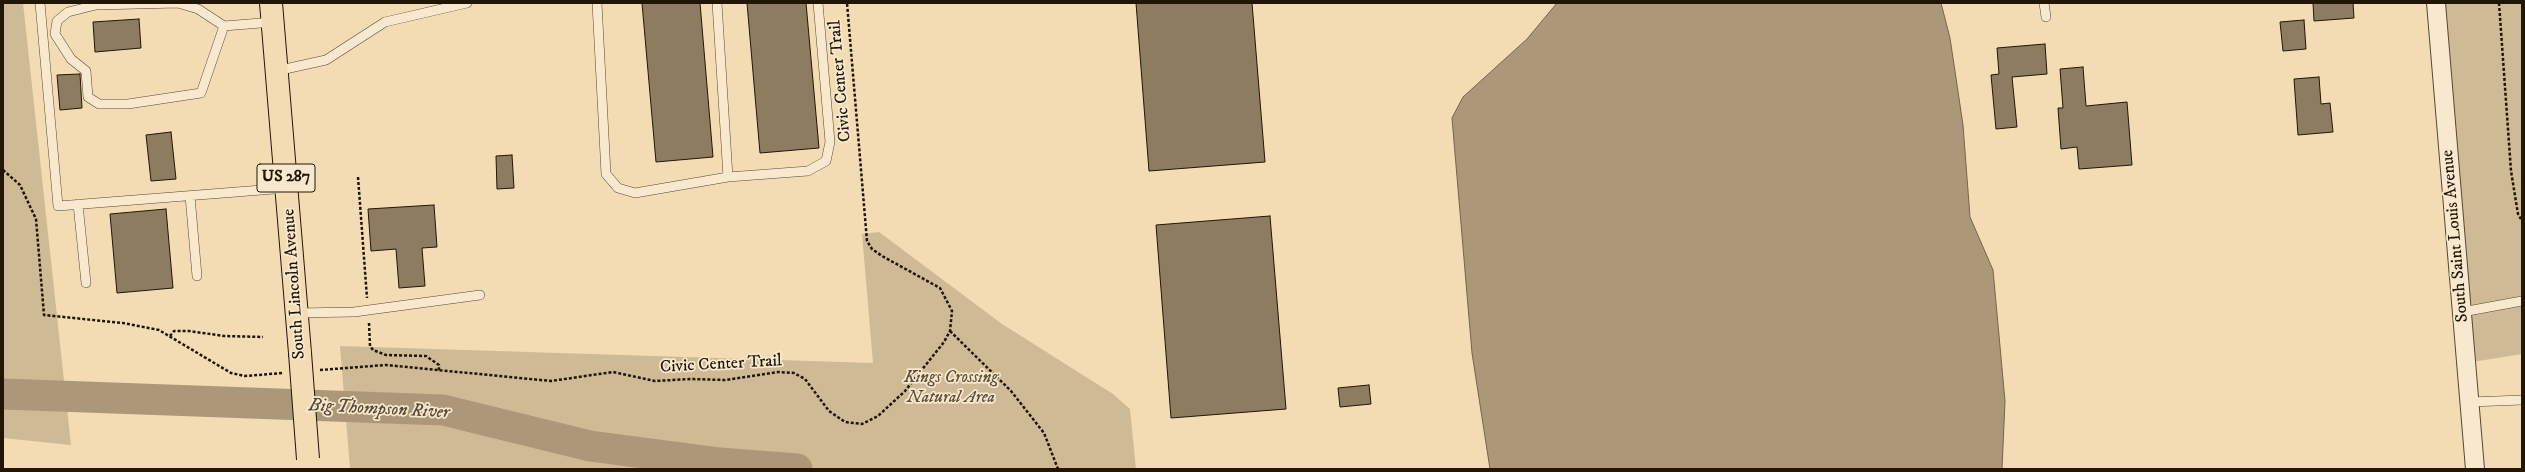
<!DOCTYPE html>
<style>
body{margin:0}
#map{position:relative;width:2525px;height:472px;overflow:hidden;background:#f3dcb3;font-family:"IM FELL DW Pica",serif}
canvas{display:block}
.frame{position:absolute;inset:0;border:4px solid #211506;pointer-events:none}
</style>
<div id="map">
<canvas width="2525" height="472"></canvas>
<div class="frame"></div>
</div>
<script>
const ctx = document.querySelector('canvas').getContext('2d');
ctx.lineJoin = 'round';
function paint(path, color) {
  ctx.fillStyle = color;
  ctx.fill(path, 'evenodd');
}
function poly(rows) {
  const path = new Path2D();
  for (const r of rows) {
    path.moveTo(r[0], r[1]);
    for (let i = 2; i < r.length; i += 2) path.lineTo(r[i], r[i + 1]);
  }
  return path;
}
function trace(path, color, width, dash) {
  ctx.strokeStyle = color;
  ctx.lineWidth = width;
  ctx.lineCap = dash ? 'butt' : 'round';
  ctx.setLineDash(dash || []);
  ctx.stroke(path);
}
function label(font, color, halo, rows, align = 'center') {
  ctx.font = font + ' "IM FELL DW Pica",serif';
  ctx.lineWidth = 3.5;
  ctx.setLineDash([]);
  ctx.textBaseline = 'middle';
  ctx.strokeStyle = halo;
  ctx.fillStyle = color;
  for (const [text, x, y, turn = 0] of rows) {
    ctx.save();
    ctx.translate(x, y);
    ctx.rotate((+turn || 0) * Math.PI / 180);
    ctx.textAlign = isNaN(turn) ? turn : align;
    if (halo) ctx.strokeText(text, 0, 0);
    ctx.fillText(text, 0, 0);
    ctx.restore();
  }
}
const green = poly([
 [3,3,23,3,71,445,3,438],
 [2428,3,2522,3,2522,354,2466,363],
 [879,232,1002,324,1113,394,1130,409,1136,469,350,469,340,346,873,363,862,234]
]);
const water = poly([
 [1557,3,1941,3,1950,38,1963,125,1970,217,1993,270,2005,401,2002,469,1490,469,1472,353,1452,118,1463,97,1527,39,1557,3]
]);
const river = poly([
 [3,394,443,410,590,446,720,463,797,469]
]);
const building = poly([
 [642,3,700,3,713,157,656,162,642,3],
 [747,3,806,3,819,148,760,153,747,3],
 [1136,3,1252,3,1265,162,1149,171,1136,3],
 [2313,3,2353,3,2354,18,2314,21,2313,3],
 [139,19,141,48,95,52,93,22,139,19],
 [2304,20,2306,49,2283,51,2280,22,2304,20],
 [2045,44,2047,74,2012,77,2017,127,1996,129,1991,75,1999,74,1997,48,2045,44],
 [2083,67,2086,106,2127,102,2132,165,2079,169,2077,147,2061,149,2058,108,2063,108,2060,69,2083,67],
 [80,74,82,108,60,110,57,75,80,74],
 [2319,77,2321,104,2330,103,2333,132,2298,135,2294,79,2319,77],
 [171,132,176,179,151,181,146,135,171,132],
 [512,155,514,188,497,189,496,156,512,155],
 [434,205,437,247,422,248,425,286,399,288,396,249,371,251,368,209,434,205],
 [166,209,173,288,117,293,110,214,166,209],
 [1270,216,1286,409,1171,418,1156,225,1270,216],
 [1369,385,1371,404,1340,407,1338,388,1369,385]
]);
const path = poly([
 [2499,3,2511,171,2518,214,2522,221],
 [3,170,20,185,36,219,44,315,123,323,159,330,231,373,245,376,283,373],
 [358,177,367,298],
 [369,323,370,346,373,350,386,355,426,356,439,365,439,371],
 [950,331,1011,391,1044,433,1058,469],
 [170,336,174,331,189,331,224,336,263,337],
 [320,370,386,365,551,381,613,372,655,381,691,379,725,380,778,372,794,373,805,379,829,411,845,422,862,424,878,416,905,391,944,342,950,331,952,311,940,288,882,256,872,249,867,241,847,3]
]);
const service = poly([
 [40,3,58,206,287,188],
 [597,3,606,174,618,188,635,193,728,177,808,171,826,161,830,142,818,3],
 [717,3,728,177],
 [2044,3,2046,17],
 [224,26,201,93,128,104,99,104,88,97,86,71,71,59,55,34,57,21,68,12,96,5,178,3,198,9,224,26,273,22],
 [276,71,326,60,385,22,467,3],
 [190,196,197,276],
 [78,204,86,283],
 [2462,312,2522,301],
 [297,313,354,312,480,295],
 [2470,402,2522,400]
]);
const minor = poly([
 [2436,3,2475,469]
]);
const trunk = poly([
 [271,3,300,353]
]);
const trunkBridge = poly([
 [300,353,308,459]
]);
const shields = [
 [286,178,58]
];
const shieldNames = [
 ["US 287",286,178]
];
const streetNames = [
 ["Civic Center Trail",841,81,-95],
 ["South Saint Louis Avenue",2456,236,-95],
 ["South Lincoln Avenue",295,284,-94],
 ["Civic Center Trail",721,365,-3]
];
const parkNames = [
 ["Kings Crossing",951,378],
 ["Natural Area",951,398]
];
const waterNames = [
 ["Big Thompson River",379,410,3]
];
paint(green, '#cfba96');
paint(water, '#ac9878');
trace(water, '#74644a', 1);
trace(river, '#ac9878', 31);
paint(building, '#8e7c60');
trace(building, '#211506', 1);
trace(service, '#564731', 10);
trace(minor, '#564731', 20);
trace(trunk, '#211506', 24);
trace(path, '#211506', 2.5, [3, 2]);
trace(service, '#f7e8ce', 9);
trace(minor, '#f7e8ce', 18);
trace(trunk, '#f3dcb3', 22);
trace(trunkBridge, '#211506', 24, []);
trace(trunkBridge, '#f3dcb3', 22);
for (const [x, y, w] of shields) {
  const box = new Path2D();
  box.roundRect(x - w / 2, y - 14, w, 28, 3);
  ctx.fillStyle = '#f7e8ce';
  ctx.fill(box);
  trace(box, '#211506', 1);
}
label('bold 16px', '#211506', null, shieldNames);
label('17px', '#211506', '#f7e8ce', streetNames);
label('italic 17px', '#5e4f38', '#f7e8ce', parkNames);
label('italic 18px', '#594934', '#f7e8ce', waterNames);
</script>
